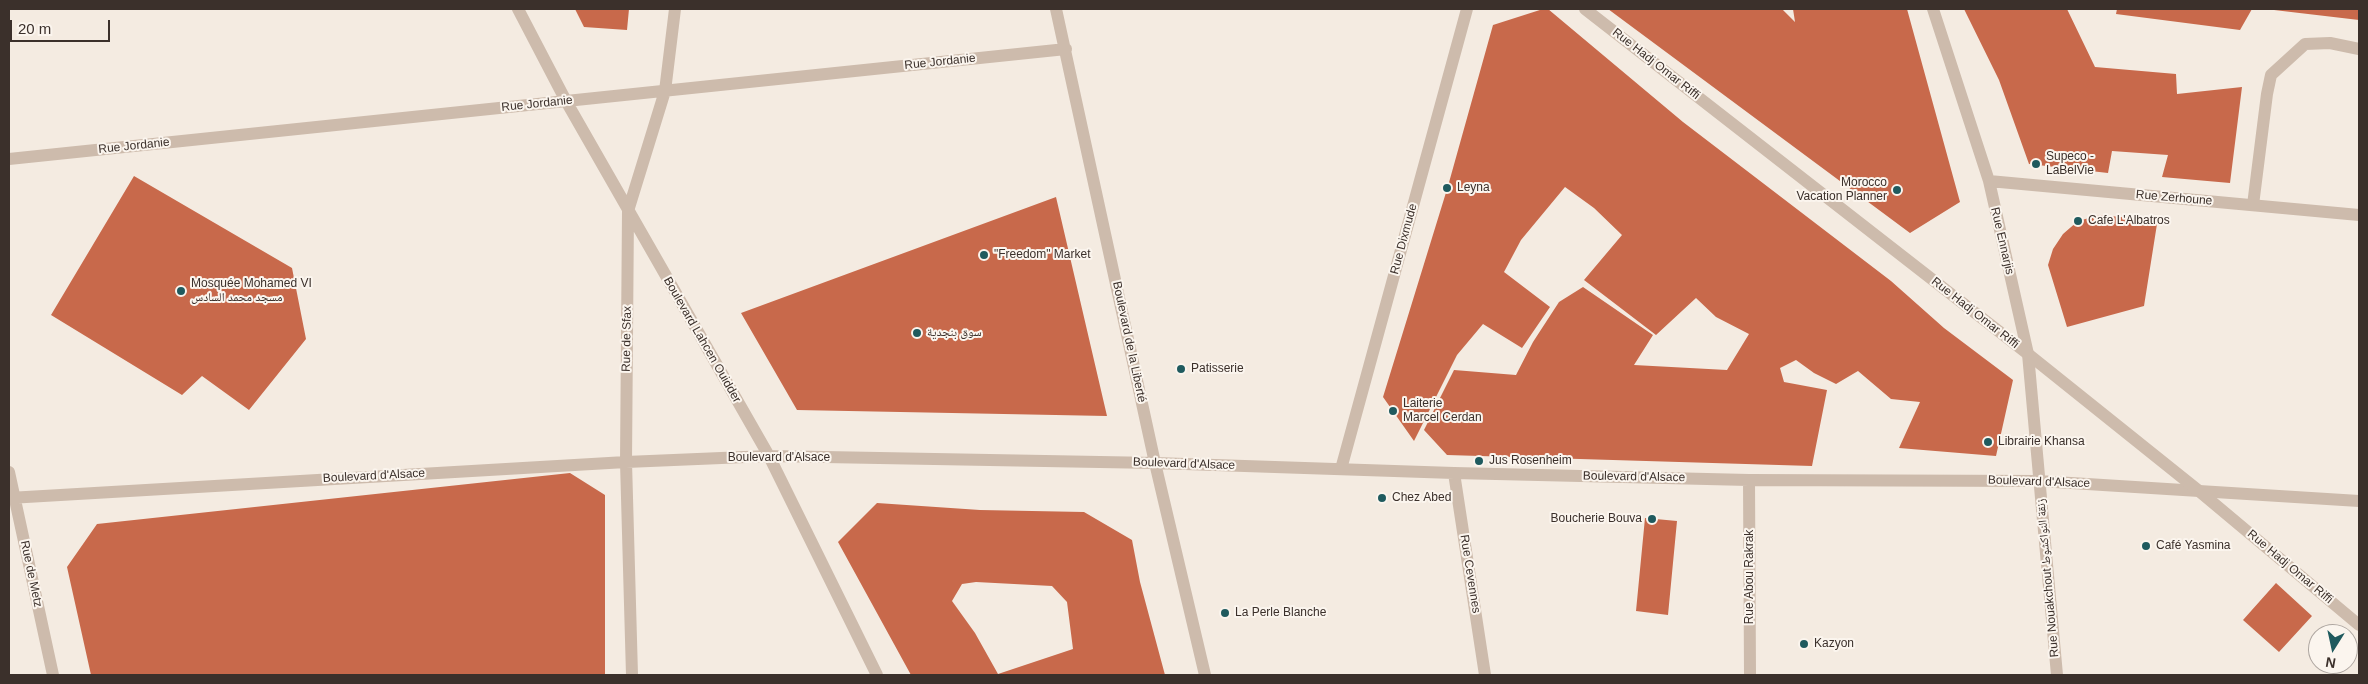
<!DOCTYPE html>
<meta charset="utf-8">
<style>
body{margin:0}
#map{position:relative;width:2368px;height:684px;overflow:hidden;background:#f4ebe1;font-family:Arial,sans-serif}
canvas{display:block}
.frame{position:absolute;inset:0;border:10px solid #3b302b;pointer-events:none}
.north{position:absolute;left:2308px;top:624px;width:50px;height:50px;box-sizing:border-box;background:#fbf5ee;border:1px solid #aea6a0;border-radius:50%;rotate:190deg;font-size:14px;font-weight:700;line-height:20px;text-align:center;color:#3b302b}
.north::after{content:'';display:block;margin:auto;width:18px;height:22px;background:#1f5a5e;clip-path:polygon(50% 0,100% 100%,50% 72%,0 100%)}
.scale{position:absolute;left:10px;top:20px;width:100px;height:22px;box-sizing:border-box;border:2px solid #3b302b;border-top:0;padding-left:6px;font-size:15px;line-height:18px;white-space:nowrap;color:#3b302b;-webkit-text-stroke:4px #fbf5ee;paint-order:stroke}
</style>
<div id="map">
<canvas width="2368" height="684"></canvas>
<div class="frame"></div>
<div class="north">N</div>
<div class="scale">20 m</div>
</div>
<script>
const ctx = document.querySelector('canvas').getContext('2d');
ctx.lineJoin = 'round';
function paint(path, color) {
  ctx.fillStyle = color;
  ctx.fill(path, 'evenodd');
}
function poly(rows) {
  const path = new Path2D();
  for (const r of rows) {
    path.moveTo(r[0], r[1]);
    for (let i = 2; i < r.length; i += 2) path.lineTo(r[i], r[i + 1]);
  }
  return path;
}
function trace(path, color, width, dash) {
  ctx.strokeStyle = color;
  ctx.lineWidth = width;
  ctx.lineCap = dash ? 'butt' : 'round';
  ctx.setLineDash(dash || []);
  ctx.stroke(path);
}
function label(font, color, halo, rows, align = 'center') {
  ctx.font = font + ' Arial,"Noto Naskh Arabic",sans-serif';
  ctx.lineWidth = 4;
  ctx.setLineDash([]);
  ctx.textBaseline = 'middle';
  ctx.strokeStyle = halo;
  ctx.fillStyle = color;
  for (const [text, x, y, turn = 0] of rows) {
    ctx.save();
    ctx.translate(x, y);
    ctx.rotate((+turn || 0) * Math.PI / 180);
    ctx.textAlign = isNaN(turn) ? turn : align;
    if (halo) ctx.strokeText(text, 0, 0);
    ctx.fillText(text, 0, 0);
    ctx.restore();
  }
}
const building = poly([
 [575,9,629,9,627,30,584,27],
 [1543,9,1548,9,1683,122,1891,281,1944,328,2013,380,1996,456,1899,448,1920,402,1891,399,1858,371,1836,384,1814,373,1796,360,1780,368,1784,382,1827,390,1812,466,1447,455,1424,430,1454,370,1516,375,1533,342,1559,302,1583,287,1653,335,1634,365,1727,370,1749,334,1716,317,1696,298,1656,335,1584,280,1622,235,1594,208,1565,187,1521,240,1504,272,1550,307,1522,348,1483,324,1457,355,1414,441,1383,397,1448,186,1493,25],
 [1608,9,1782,9,1795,22,1793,9,1907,9,1960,202,1910,233],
 [1964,9,2067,9,2095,67,2176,74,2177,94,2242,87,2230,183,2162,177,2168,155,2112,151,2108,173,2029,164,1999,80],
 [2117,9,2252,9,2240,30,2116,14],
 [2274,9,2359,9,2359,20,2274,10],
 [134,176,292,268,306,339,249,410,202,376,182,395,51,315],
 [1056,197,1107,416,797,410,741,313],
 [2100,215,2131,218,2157,224,2144,306,2067,327,2048,265,2053,249,2063,234,2078,221],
 [570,473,605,495,605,675,91,675,67,567,97,524],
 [877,503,980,510,1084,512,1132,540,1140,582,1165,675,911,675,838,542],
 [976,582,1052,586,1067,602,1073,649,998,674,975,633,952,601,962,584],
 [1645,518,1677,521,1668,615,1636,611],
 [2276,583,2312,616,2279,652,2243,620]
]);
const service = poly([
 [2253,205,2267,94,2271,75,2305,44,2330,43,2359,49]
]);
const minor = poly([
 [518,9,566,101,769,456,877,675],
 [1056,9,1155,463,1205,675],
 [1933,9,1989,181,2028,354,2057,675],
 [9,159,1066,49],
 [1989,181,2359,215],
 [1341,469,1467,9],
 [9,472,53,675],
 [1454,473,1485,675],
 [1749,480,1750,675],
 [9,498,626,462,769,456,1155,463,1454,473,1749,480,2039,481,2359,501],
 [632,675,626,462,628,211,665,91,675,9]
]);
const tertiary = poly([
 [1585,9,2028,354,2199,491,2359,625]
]);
const markers = [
 [2036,164,5,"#1f5a5e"],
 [1447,188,5,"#1f5a5e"],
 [1897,190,5,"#1f5a5e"],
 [2078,221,5,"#1f5a5e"],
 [984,255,5,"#1f5a5e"],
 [181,291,5,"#1f5a5e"],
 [917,333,5,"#1f5a5e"],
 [1181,369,5,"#1f5a5e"],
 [1393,411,5,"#1f5a5e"],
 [1988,442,5,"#1f5a5e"],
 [1479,461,5,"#1f5a5e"],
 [1382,498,5,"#1f5a5e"],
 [1652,519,5,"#1f5a5e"],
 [2146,546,5,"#1f5a5e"],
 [1225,613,5,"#1f5a5e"],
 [1804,644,5,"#1f5a5e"]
];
const streetNames = [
 ["Rue Jordanie",940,62,-6],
 ["Rue Hadj Omar Riffi",1656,64,38],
 ["Rue Jordanie",537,104,-6],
 ["Rue Jordanie",134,146,-6],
 ["Rue Zerhoune",2174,198,5],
 ["Rue Dixmude",1404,239,-75],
 ["Rue Ennarjis",2002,241,77],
 ["Rue Hadj Omar Riffi",1975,313,38],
 ["Rue de Sfax",627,339,-89],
 ["Boulevard Lahcen Ouidder",702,340,60],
 ["Boulevard de la Liberté",1129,342,78],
 ["Boulevard d'Alsace",779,458],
 ["Boulevard d'Alsace",1184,464,2],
 ["Boulevard d'Alsace",374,476,-3],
 ["Boulevard d'Alsace",1634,477,1],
 ["Boulevard d'Alsace",2039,482,2],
 ["Rue Hadj Omar Riffi",2290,567,40],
 ["Rue de Metz",31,574,78],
 ["Rue Cevennes",1470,574,81],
 ["Rue Abou Rakrak",1750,577,-90],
 ["Rue Nouakchout زنقة النواكشوط",2048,578,-95]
];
const poiNames = [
 ["Supeco -",2046,157],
 ["LaBelVie",2046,171],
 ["Morocco",1887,183,"right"],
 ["Vacation Planner",1887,197,"right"],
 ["Leyna",1457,188],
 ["Cafe L'Albatros",2088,221],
 ["\"Freedom\" Market",994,255],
 ["Mosquée Mohamed VI",191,284],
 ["مسجد محمد السادس",191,298],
 ["سوق بنجدية",927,333],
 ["Patisserie",1191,369],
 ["Laiterie",1403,404],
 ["Marcel Cerdan",1403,418],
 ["Librairie Khansa",1998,442],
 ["Jus Rosenheim",1489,461],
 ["Chez Abed",1392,498],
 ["Boucherie Bouva",1642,519,"right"],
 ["Café Yasmina",2156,546],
 ["La Perle Blanche",1235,613],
 ["Kazyon",1814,644]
];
paint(building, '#c8694b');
trace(service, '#cdbbac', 12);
trace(minor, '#cdbbac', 12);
trace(tertiary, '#cdbbac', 12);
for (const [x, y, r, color] of markers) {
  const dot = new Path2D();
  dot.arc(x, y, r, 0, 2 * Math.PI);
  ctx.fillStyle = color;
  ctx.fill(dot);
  trace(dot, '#fbf5ee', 2);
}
label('12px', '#3b302b', '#fbf5ee', streetNames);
label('12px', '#3b302b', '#fbf5ee', poiNames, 'left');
</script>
